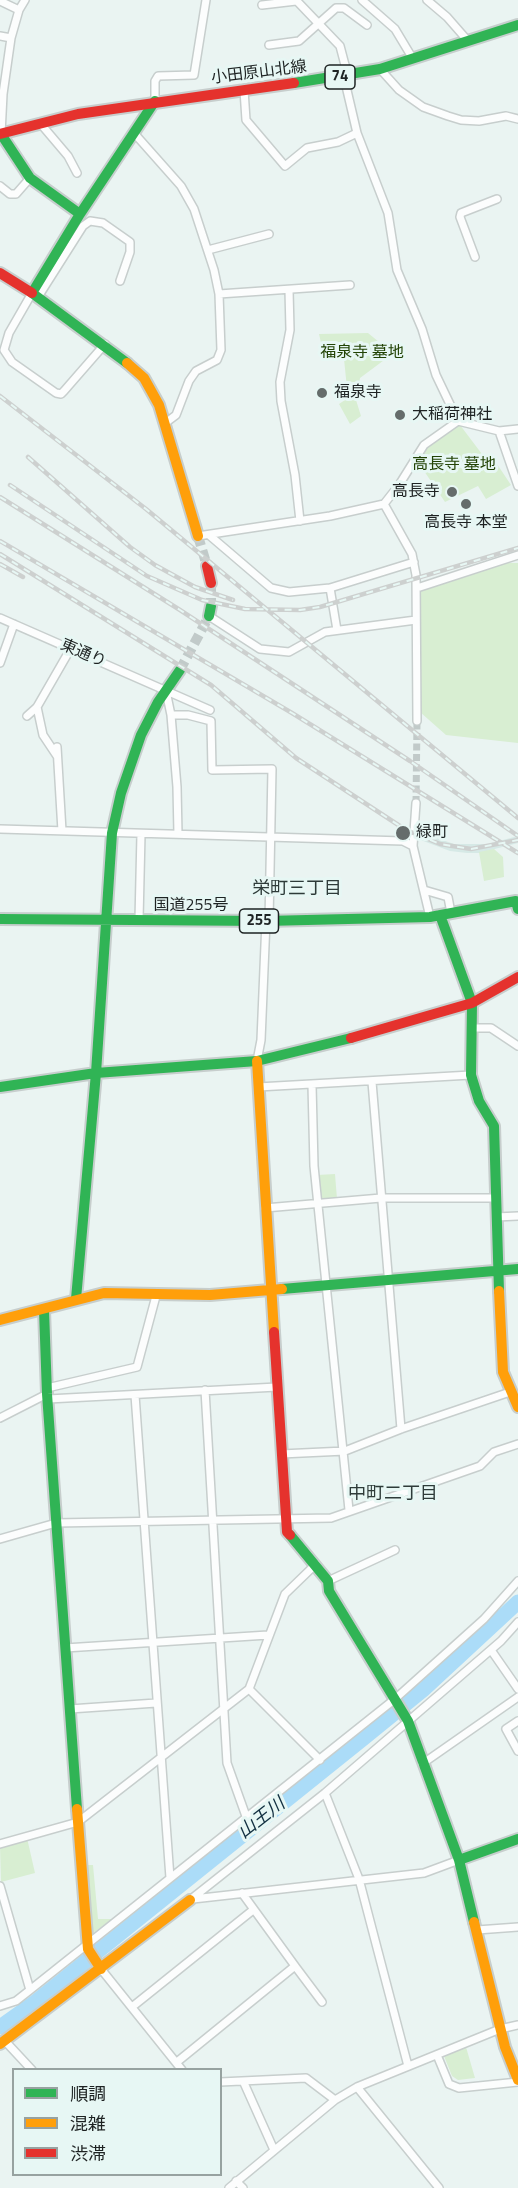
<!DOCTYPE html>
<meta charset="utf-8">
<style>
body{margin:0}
#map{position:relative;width:518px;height:2188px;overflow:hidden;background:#eaf4f2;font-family:"Titillium Web","Noto Sans JP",sans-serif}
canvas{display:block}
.legend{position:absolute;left:12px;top:2068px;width:210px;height:108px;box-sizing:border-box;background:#e7f7f4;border:2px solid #97a2a0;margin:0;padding:8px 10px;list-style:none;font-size:18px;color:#1e2323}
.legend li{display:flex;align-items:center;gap:12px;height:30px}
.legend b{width:30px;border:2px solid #97a2a0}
</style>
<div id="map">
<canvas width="518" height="2188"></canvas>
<ul class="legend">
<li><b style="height:8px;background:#30b455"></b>順調</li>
<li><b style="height:8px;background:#ff9f0a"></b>混雑</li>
<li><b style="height:8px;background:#e5322d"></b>渋滞</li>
</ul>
</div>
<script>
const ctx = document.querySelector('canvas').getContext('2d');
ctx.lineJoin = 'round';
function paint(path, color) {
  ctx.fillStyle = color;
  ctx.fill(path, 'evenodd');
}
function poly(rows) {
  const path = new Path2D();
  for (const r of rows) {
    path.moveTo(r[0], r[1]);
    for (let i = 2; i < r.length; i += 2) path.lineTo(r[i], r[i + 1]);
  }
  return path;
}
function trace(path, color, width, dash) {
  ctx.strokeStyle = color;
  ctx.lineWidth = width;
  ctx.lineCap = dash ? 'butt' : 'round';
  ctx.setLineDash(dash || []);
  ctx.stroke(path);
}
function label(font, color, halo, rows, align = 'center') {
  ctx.font = font + ' "Titillium Web","Noto Sans JP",sans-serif';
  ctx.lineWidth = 6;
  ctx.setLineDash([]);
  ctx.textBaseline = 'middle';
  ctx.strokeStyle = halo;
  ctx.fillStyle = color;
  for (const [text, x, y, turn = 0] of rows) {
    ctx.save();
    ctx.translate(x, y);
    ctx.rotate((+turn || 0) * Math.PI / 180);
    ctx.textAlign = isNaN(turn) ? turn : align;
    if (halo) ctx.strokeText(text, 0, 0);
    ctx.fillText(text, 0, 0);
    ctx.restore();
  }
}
const built = poly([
 [422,833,454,844,488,844,518,836,518,843,479,853,467,853,450,851,418,839]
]);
const green = poly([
 [368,333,379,342,390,345,395,352,360,378,356,400,361,416,350,424,339,404,348,398,344,359,325,360,319,334],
 [460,425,491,466,497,464,511,485,486,499,478,486,445,502,418,462,425,448,439,436],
 [505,563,518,563,518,743,446,735,420,712,420,591,430,585],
 [494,849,503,857,504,877,484,881,479,852],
 [335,1174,337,1199,321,1201,317,1175],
 [27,1838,35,1873,1,1882,0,1846],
 [84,1865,93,1865,98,1919,112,1919,89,1936],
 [466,2047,475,2078,458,2080,452,2076,444,2056]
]);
const river = poly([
 [0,2027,35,2002,364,1738,423,1690,518,1602]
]);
const streetTunnel = poly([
 [416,803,417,721]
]);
const secondaryTunnel = poly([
 [198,536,207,566],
 [211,583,211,606],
 [180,670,209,616]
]);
const street = poly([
 [296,0,340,46,345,65],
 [362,0,395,29,413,59],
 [427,0,447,17,468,41],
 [0,1,19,10],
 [262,5,296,1],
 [0,36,11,38],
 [269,45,299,41,336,8,344,8,367,25],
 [380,69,399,90,423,107,448,116,461,120,479,121,506,116,518,119],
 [346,86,357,133,388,213,397,270,422,329,436,375,458,421,499,431,518,429],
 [244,90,246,120,285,166,307,148,338,142,357,133],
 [155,101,155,81,158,76,194,75,206,0],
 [40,123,68,156,77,173],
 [134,133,181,186,194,209,214,270,219,294,221,350,217,360,196,371,189,381,176,415,164,424],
 [1,134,3,94,11,38,19,10,25,0],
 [0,186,10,194,16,194,30,178],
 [208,250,269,234],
 [475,257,460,217,461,213,497,199],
 [289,290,290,330,280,382,281,401,295,475,300,521],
 [32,293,9,333,4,350,12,362,56,393,61,394,64,391,105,344],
 [219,294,350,285],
 [38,297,83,226,90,221,103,223,130,242,130,252,120,281],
 [499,431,518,486],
 [384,504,412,554,416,575,417,721],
 [209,535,271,588,289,592,330,588,414,562],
 [198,536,330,516,384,504,399,485,424,445,458,421],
 [330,588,337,630],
 [417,588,518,555],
 [209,616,260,649,289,652,325,632,416,620],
 [0,618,210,710],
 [0,663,14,624],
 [166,691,171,715,177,787,178,834],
 [37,707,43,735,57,756],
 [171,715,188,715,211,721,212,770,272,769,269,921],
 [27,716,37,707,71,648],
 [57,747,62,831],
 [416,803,413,846,430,917],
 [0,829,403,841,413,846],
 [424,890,448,897,451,913],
 [139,920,141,834],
 [472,1028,491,1028,518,1046],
 [257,1061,261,1040,266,921],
 [372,1082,401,1429],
 [312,1085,314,1166,349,1510],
 [258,1087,471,1075],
 [265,1208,381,1198,497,1198],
 [496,1217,518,1216],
 [47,1388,137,1367,156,1296],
 [205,1390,227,1763,247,1819],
 [135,1395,170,1878],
 [48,1399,277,1387],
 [0,1418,47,1394],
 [281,1454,345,1451,401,1429,510,1392],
 [0,1539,56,1523,331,1518,480,1466,494,1452,518,1444],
 [328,1581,395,1550],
 [65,1648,268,1635],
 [491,1650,518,1689],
 [249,1689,320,1760],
 [70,1709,156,1703],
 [518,1721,506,1729,518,1751],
 [422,1764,518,1697],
 [325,1793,359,1879,408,2066],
 [0,1844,78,1822,249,1689,285,1594,316,1564],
 [0,1886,30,1990],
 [193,1899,424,1873,459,1860],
 [190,1900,325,1793,501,1641,518,1622],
 [477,1930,518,1927],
 [295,1966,322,2002],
 [101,1969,182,2070],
 [0,2006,16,2001,30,1990,395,1699,484,1619,518,1581],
 [132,2007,253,1910],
 [5,2041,32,2070],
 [437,2055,449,2084,459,2088,518,2082],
 [177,2062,295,1966,242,1893],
 [220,2082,306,2078,335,2100],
 [244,2083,274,2150],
 [357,2087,439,2188],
 [236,2181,243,2188],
 [229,2188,335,2100,357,2087,500,2029,518,2025]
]);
const fast = poly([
 [294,83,380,69,518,25],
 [1,134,30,178,80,214],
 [127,363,32,293,80,214,155,101],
 [209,616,211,606],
 [440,915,472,1003,471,1075,479,1101,494,1126,499,1291],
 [0,919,266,921,430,917,516,901,518,909],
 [0,1087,96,1073,257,1061,351,1038],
 [282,1289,518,1269],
 [76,1299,96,1073,112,833,121,793,141,735,158,702,180,670],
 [44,1310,47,1394,77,1809],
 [290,1535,328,1581,329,1591,408,1721,459,1860,474,1922],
 [459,1860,518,1839]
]);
const slow = poly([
 [127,363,144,378,159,405,198,536],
 [257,1061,274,1332],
 [499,1291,503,1372,518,1407],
 [0,1320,104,1293,210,1295,282,1289],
 [77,1809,88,1949,101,1969],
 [474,1922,505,2047,518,2080],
 [0,2044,190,1900]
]);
const jam = poly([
 [0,134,78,114,294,83],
 [0,273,32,293],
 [207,566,211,583],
 [351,1038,472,1003,518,977],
 [274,1332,287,1532,290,1535]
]);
const rail = poly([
 [0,396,146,509,518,818],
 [28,457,130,547,155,565,195,587,233,600],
 [10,485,147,576,202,600,245,609,300,610,320,607,518,548],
 [0,497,180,610,410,761,518,836],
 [0,541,292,713,518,853],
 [0,554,211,685,296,758,406,830,440,844,471,849,518,840],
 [0,564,23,577]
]);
const streetBridge = poly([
 [345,65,346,86]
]);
const markers = [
 [322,393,6,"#656c6b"],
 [400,415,6,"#656c6b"],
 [452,492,6,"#656c6b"],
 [466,504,6,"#656c6b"],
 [403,833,8,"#656c6b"]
];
const shields = [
 [340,77,30],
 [259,921,39]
];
const shieldNames = [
 ["74",340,77],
 ["255",259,921]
];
const streetNames = [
 ["小田原山北線",259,73,-7],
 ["東通り",83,654,23],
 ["国道255号",191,906]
];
const parkNames = [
 ["福泉寺 墓地",362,353],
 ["高長寺 墓地",454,465]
];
const poiNames = [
 ["福泉寺",334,393],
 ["大稲荷神社",412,415],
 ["高長寺",440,492,"right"],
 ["高長寺 本堂",466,523,"center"],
 ["緑町",416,833]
];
const neighbourhoodNames = [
 ["栄町三丁目",297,890],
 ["中町二丁目",393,1495]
];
const waterNames = [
 ["山王川",262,1819,-38]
];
paint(built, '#d6e9e6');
paint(green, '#d8eed2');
trace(river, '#abdcf8', 15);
trace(streetTunnel, '#c1cac9', 7, [7, 3.5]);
trace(secondaryTunnel, '#c1cac9', 10, [10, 5]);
trace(street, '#c7cecd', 10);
trace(fast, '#c7cecd', 14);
trace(slow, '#c7cecd', 14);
trace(jam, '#c7cecd', 14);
trace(street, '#fcfdfd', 7);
trace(fast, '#30b455', 10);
trace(slow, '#ff9f0a', 10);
trace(jam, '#e5322d', 10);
trace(rail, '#cdd0cf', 4.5);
trace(rail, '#e7f7f4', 2, [7]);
trace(streetBridge, '#c7cecd', 10, []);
trace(streetBridge, '#fcfdfd', 7);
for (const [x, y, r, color] of markers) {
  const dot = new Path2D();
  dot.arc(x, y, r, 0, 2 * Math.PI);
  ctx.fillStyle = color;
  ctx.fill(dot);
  trace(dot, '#e7f7f4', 2);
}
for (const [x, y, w] of shields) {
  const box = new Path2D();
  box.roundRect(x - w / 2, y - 12, w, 24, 4.5);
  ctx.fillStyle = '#e7f7f4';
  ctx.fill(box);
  trace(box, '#1e2323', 1.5);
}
label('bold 15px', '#1e2323', null, shieldNames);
label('16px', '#1e2323', '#e7f7f4', streetNames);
label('16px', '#224305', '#e7f7f4', parkNames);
label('16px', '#1e2323', '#e7f7f4', poiNames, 'left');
label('18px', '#2e3b39', '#e7f7f4', neighbourhoodNames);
label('italic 18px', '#112f40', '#e7f7f4', waterNames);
</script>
